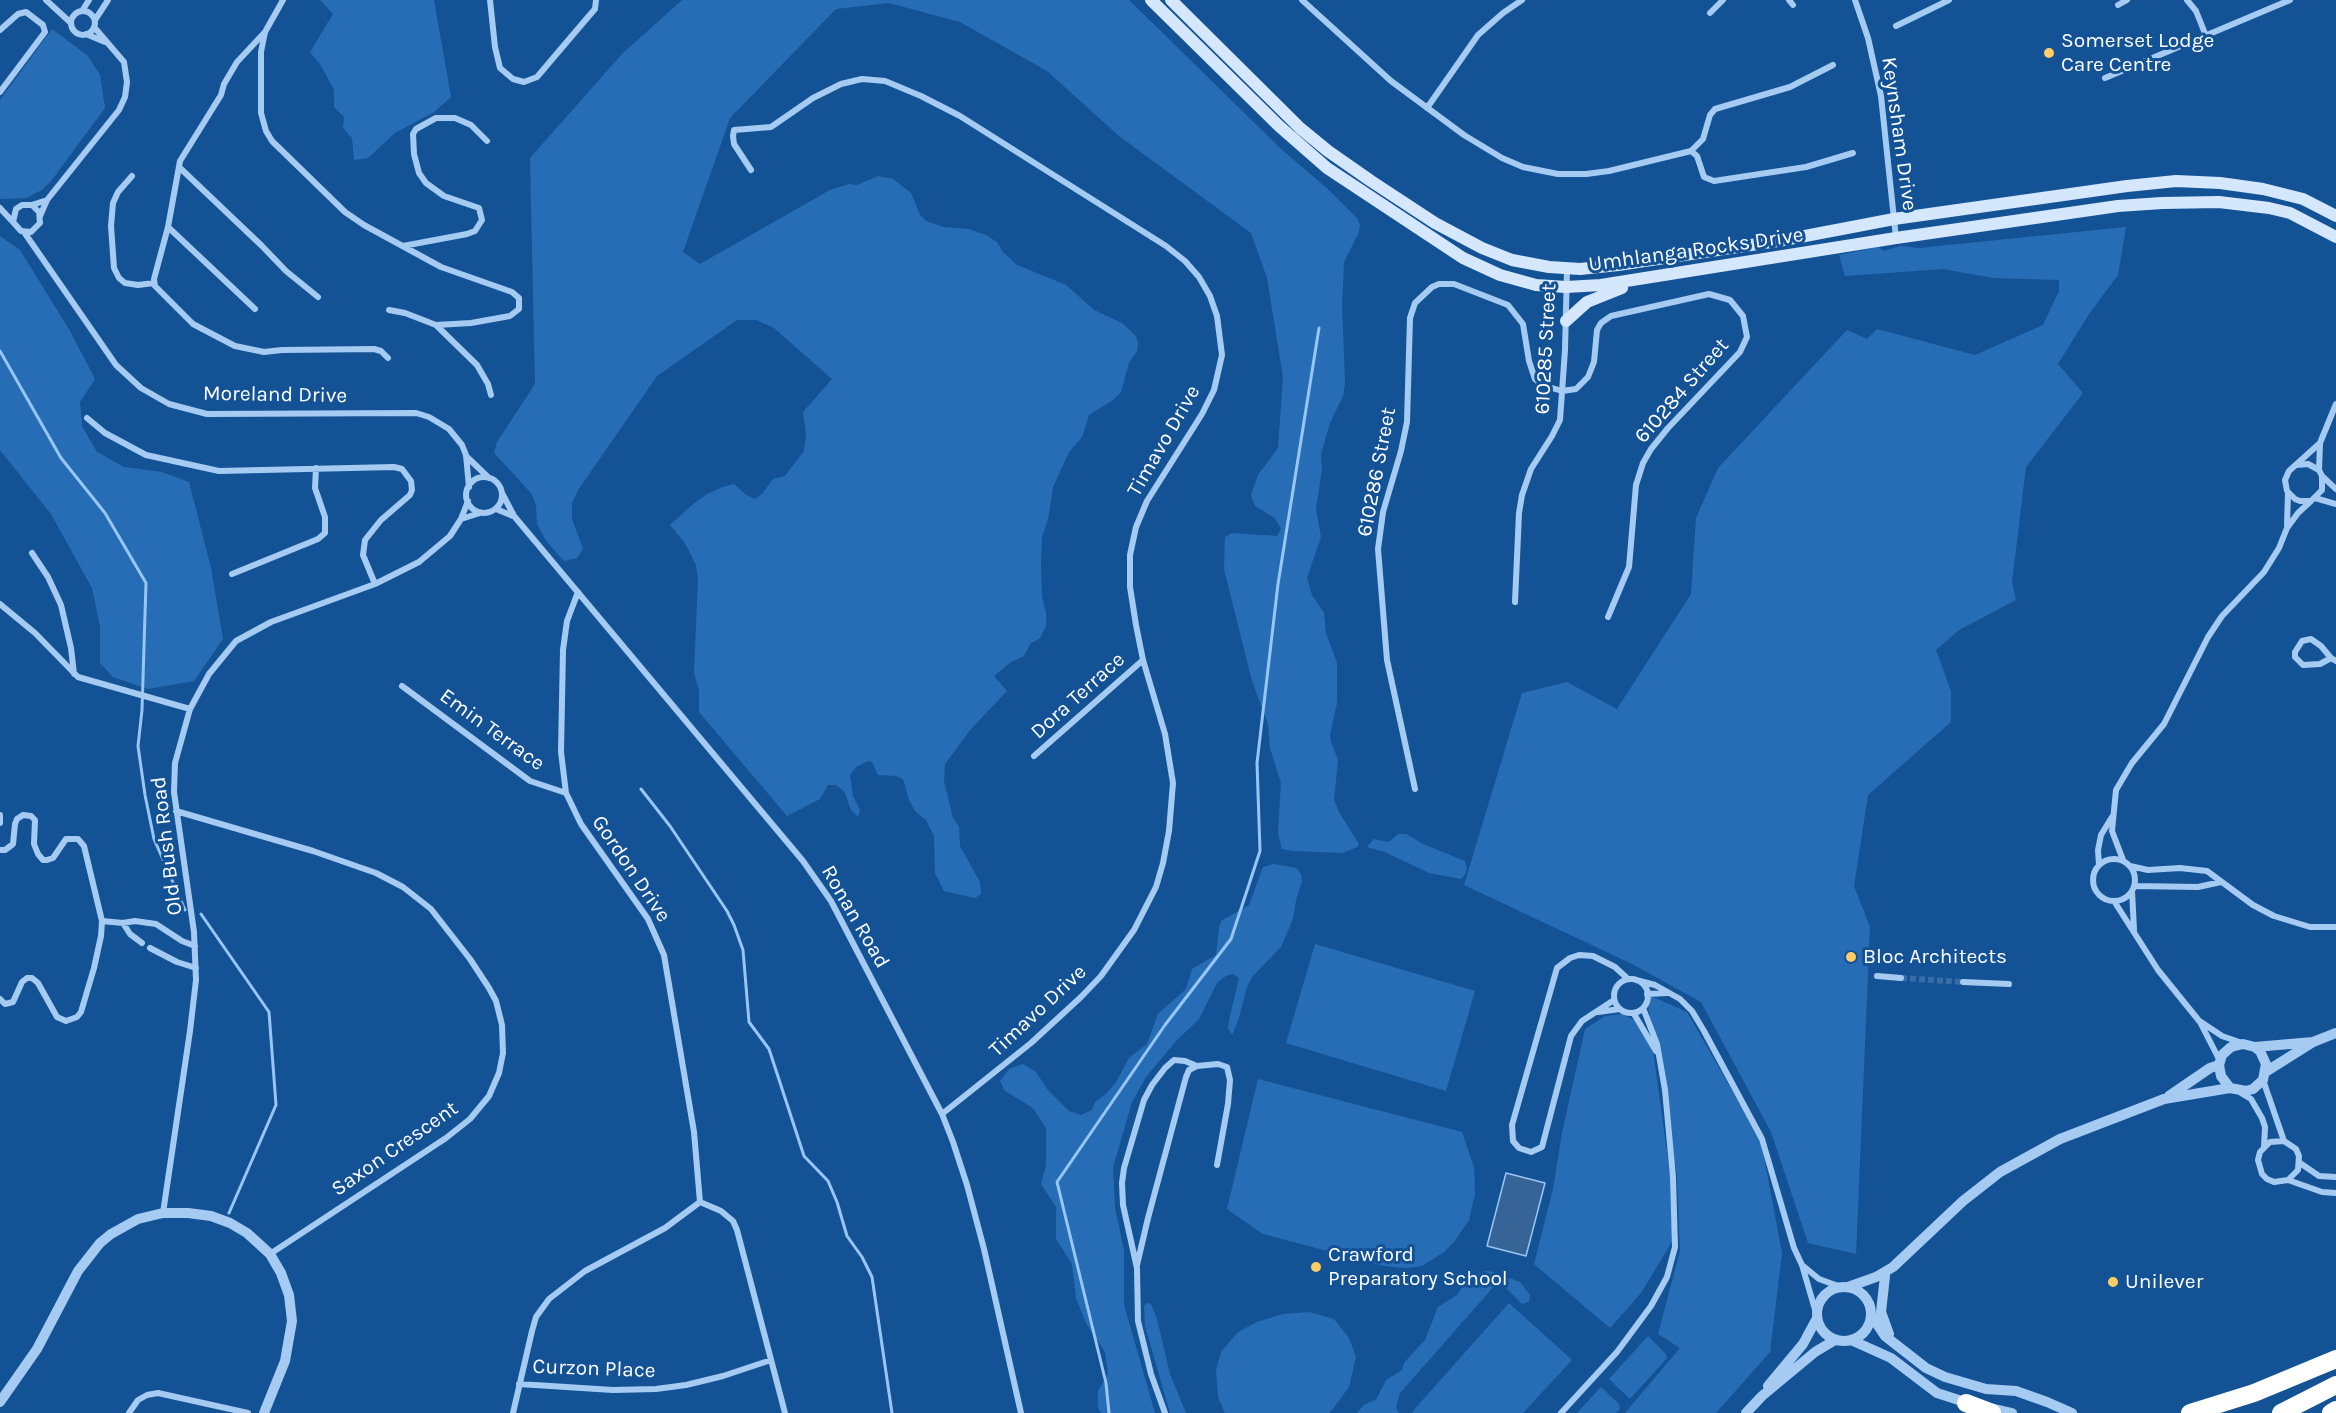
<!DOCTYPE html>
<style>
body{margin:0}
canvas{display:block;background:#145296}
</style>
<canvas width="2336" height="1413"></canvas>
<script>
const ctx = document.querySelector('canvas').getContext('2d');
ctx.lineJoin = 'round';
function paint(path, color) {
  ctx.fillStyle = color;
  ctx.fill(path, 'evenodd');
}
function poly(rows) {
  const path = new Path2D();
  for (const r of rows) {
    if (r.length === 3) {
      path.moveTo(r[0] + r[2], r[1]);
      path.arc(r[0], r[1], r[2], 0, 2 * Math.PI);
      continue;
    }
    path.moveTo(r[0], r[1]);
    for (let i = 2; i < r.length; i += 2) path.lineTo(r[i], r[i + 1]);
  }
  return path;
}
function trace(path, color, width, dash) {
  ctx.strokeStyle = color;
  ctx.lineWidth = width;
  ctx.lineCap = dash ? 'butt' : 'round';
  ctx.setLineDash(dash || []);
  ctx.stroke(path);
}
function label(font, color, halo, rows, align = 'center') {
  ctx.font = font + ' Karla,sans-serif';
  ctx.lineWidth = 6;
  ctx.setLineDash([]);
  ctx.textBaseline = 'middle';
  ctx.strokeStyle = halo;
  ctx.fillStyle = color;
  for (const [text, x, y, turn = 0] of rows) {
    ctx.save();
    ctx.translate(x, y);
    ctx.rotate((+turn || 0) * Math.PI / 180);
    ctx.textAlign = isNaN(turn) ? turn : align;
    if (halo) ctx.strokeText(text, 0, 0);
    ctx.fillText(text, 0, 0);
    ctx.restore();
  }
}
const green = poly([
 [320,0,434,0,451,97,434,112,395,133,368,158,354,160,352,138,343,128,344,117,334,107,334,90,320,64,310,52,333,14],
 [682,0,1129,0,1279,147,1330,191,1357,218,1360,225,1359,232,1344,262,1342,305,1345,383,1343,396,1330,423,1321,454,1322,469,1316,509,1321,537,1307,578,1312,595,1324,613,1326,633,1337,663,1337,703,1330,734,1331,742,1338,760,1334,800,1340,814,1359,844,1357,847,1343,853,1292,851,1282,849,1278,833,1281,783,1270,748,1268,724,1252,681,1224,569,1225,537,1232,533,1277,536,1281,529,1275,518,1255,506,1251,495,1258,475,1278,448,1283,377,1267,278,1251,233,1119,136,1047,71,960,22,889,3,836,9,730,118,683,252,700,264,830,190,849,184,857,185,878,176,893,179,911,193,920,215,926,221,944,227,968,229,986,235,997,242,1003,252,1017,265,1066,285,1094,310,1122,323,1136,336,1138,343,1137,351,1129,363,1121,392,1113,400,1089,415,1082,437,1069,452,1053,487,1048,519,1042,537,1041,565,1042,597,1046,613,1046,626,1040,638,1030,644,1024,656,1011,662,994,676,1007,691,971,729,945,764,944,781,953,818,959,827,960,846,980,882,981,894,975,898,944,891,935,873,934,836,926,820,915,811,909,800,903,779,896,776,878,775,872,762,868,761,856,767,850,775,853,796,860,810,858,817,851,810,844,791,836,785,828,785,820,799,787,816,699,712,699,690,694,673,698,579,696,565,685,543,670,525,692,505,707,494,723,487,734,484,746,495,755,499,762,494,773,479,785,476,804,451,806,434,803,412,832,379,774,328,756,320,737,320,657,376,578,490,572,503,572,519,583,549,577,558,565,561,562,559,545,539,537,524,536,505,531,493,494,453,497,442,535,384,530,158,622,54],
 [52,29,88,56,100,75,105,108,51,181,42,190,26,198,0,199,0,100],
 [2126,227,2118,275,2089,314,2058,364,2083,393,2026,467,2012,582,2016,600,1959,630,1936,650,1951,691,1951,722,1868,795,1854,886,1870,927,1856,1254,1808,1243,1771,1132,1701,1002,1630,963,1464,885,1522,693,1567,682,1617,709,1691,594,1696,518,1718,468,1847,330,1867,339,1877,329,1975,355,2043,325,2059,291,2059,280,1993,278,1943,269,1845,276,1839,255,1879,247,1883,251,1900,246,1919,248],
 [0,236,20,250,70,331,95,379,80,402,82,426,97,452,124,467,162,472,189,482,211,568,223,639,194,681,148,689,113,677,100,663,100,627,92,588,51,514,0,450],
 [1398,834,1406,834,1423,844,1465,861,1467,868,1465,875,1461,879,1429,873,1385,852,1367,847,1374,839,1389,842],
 [1274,864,1296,868,1301,874,1302,881,1296,900,1293,919,1281,947,1252,977,1247,987,1238,1021,1232,1035,1228,1028,1229,1020,1239,978,1233,974,1226,976,1217,983,1199,1019,1176,1041,1146,1077,1132,1102,1113,1167,1115,1208,1124,1250,1124,1305,1155,1413,1101,1413,1098,1407,1098,1391,1108,1374,1105,1352,1086,1323,1076,1298,1072,1264,1056,1239,1056,1207,1041,1184,1046,1166,1046,1128,1033,1108,1005,1091,1000,1081,1009,1069,1023,1064,1036,1072,1047,1089,1069,1111,1081,1115,1092,1110,1095,1102,1105,1095,1116,1082,1129,1058,1147,1044,1158,1014,1186,989,1192,969,1216,955,1219,928,1221,921,1249,905,1263,867],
 [1315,944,1475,991,1446,1091,1286,1043],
 [1646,994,1687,1012,1761,1141,1782,1253,1770,1352,1716,1413,1625,1413,1680,1348,1658,1334,1680,1251,1677,1175],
 [1622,1014,1634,1020,1653,1050,1671,1182,1673,1240,1641,1293,1610,1328,1534,1264,1553,1189,1562,1133,1585,1029,1605,1016],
 [1258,1079,1462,1132,1474,1167,1475,1194,1469,1220,1454,1242,1444,1252,1422,1266,1407,1268,1384,1266,1263,1234,1227,1209],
 [1486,1271,1494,1272,1520,1282,1530,1295,1529,1302,1522,1304,1503,1285,1496,1284,1400,1393,1396,1407,1399,1413,1357,1413,1365,1404,1376,1400,1386,1380,1402,1370,1404,1363,1425,1340,1438,1307,1457,1295,1468,1278],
 [1147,1303,1151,1304,1157,1319,1170,1374,1186,1413,1170,1413,1145,1326,1144,1306],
 [1509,1303,1572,1360,1523,1413,1414,1413,1412,1412],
 [1309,1312,1334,1319,1349,1338,1356,1357,1349,1387,1335,1406,1329,1413,1225,1413,1218,1397,1216,1370,1221,1352,1238,1332,1257,1322,1283,1314],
 [1648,1336,1666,1354,1667,1358,1630,1399,1609,1379],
 [1601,1387,1619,1404,1620,1409,1616,1413,1577,1413]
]);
const water = poly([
 [1506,1173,1545,1183,1526,1256,1487,1246,1506,1173]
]);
const stream = poly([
 [0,351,61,458,105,513,146,583,142,710,138,746,145,795,154,839,185,910],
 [641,789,670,826,727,911,734,925,743,950,749,1022,769,1049,804,1156,828,1181,837,1202,847,1236,862,1257,872,1277,892,1413],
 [201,914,269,1012,276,1105,229,1213],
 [1109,1413,1106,1383,1057,1182,1165,1025,1231,939,1260,851,1257,763,1278,584,1319,328]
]);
const minorTunnel = poly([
 [1901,978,1963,982]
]);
const minor = poly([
 [46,0,71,23],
 [283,0,265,32,261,52,261,113,266,131,272,141,345,212,364,225,441,267,512,292,519,298,519,309,510,316,471,323,436,325],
 [490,0,495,47,500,68,513,79,524,82,537,77,588,17,595,9,596,0],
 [1302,0,1391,81,1464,135,1502,158,1523,167,1558,174,1586,174,1609,171,1691,151,1703,139,1710,115,1715,109,1790,87,1833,65],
 [1789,0,1793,5],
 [1855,0,1868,38,1881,96,1896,238],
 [2187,0,2196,11,2206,36],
 [2118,5,2127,0],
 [82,11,89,0],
 [83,23,12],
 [1710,13,1723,0],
 [95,20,108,0],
 [1896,26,1949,0],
 [0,30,18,14,26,12,43,25,45,32,0,92],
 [265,32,237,62,224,84,221,95,180,161,168,227,154,279,155,286,193,324,235,346,264,352,282,350,374,349,381,351,388,358],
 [86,34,105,42],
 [2105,78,2290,0],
 [1427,108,1478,35,1503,13,1522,0],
 [1691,151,1697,156,1704,177,1714,181,1806,167,1853,153],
 [179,167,262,246,286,271,318,297],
 [751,170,734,144,733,136,734,130,771,127,813,98,841,84,862,79,885,81,921,96,960,116,1166,246,1185,261,1199,277,1210,296,1217,316,1222,355,1214,390,1202,414,1147,501,1136,527,1130,555,1130,587,1136,625,1143,660,1165,734,1173,783,1169,831,1163,863,1156,887,1134,930,1101,976,1081,997,1031,1043,942,1114],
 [132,176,118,192,113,203,111,226,114,268,119,278,125,283,138,285,154,283],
 [32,205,39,212,40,223,31,232,21,231,13,222,16,209,22,205,32,205,47,200],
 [0,208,12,221],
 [40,216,47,200,119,110,125,97,127,82,124,62,94,27],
 [168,227,255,309],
 [24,232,116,365,141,388,169,404,207,414,416,413,429,417,449,429,462,445,466,455,469,487],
 [403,246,467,234,475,231,482,220,479,208,444,196,426,183,419,173,414,154,413,134,416,129,436,118,455,118,471,125,487,141],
 [389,310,405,313,436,325,477,365,488,384,491,395],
 [87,418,105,433,146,455,219,471,394,467,402,469,411,481,412,490,410,495,381,520,365,540,363,555,375,584],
 [466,456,489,478],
 [2296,465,2308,464,2319,470,2322,476,2322,490,2311,501,2300,501,2295,499,2287,491,2285,480,2289,471,2320,443],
 [2319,470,2320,443,2336,404],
 [2322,476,2336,489],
 [484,495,18],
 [502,493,514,516,803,861,831,901,942,1114,953,1142,967,1185,984,1249,1021,1413],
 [2315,498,2336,504],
 [496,509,513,516],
 [461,519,480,513],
 [2287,525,2288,493],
 [32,553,48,577,61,605,71,648,74,674],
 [232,574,318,539,325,533,325,517,315,488,316,468],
 [578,592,567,621,563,650,561,752,566,793,581,824,648,919,664,955,694,1132,700,1202],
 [1515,602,1519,513,1522,495,1531,469,1552,436,1560,420,1565,350,1567,269],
 [0,604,35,633,78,677,190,709],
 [2331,658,2320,664,2303,665,2295,657,2295,652,2302,641,2311,639,2321,646,2331,658,2336,661],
 [402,686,530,781,566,793],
 [1034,756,1143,660],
 [1415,789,1387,660,1378,549,1383,512,1401,451,1407,422,1410,318,1415,303,1432,287,1439,284,1454,284,1508,305,1523,324,1529,361,1535,379,1542,385,1562,391,1576,389,1588,377,1594,362,1597,330,1601,323,1611,316,1709,294,1730,300,1743,316,1747,337,1740,352,1668,428,1651,449,1643,463,1636,485,1629,567,1608,617],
 [176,811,313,851,376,873,403,887,431,909,470,959,489,988,496,1001,502,1025,503,1053,499,1073,489,1096,470,1119,446,1138,270,1254],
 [0,815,0,823],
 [0,850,5,850,13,844,15,824,17,819,23,815,31,816,35,820,34,844,38,854,43,860,47,860,53,858,66,839,78,839,84,846,102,921],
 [2114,880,21],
 [2123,860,2112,831,2116,790,2132,763,2164,724,2208,637,2222,616,2264,572,2279,548,2287,528,2298,513,2311,501],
 [2099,865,2098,850,2101,835,2112,817],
 [2130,866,2148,870,2180,868,2207,871,2253,905,2274,916,2310,927,2336,927],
 [2134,886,2198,887,2221,882],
 [2132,891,2134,930],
 [2114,901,2158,970,2200,1022,2220,1061],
 [123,923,130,934,142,943],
 [150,948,177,962,196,968],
 [1877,976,1901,978],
 [1631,996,17],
 [1636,980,1655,985,1680,999,1692,1011,1704,1031,1762,1139,1794,1248,1802,1265,1816,1313],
 [1963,982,2009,984],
 [1647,994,1667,993],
 [0,999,5,1004,13,1002,22,982,27,978,32,978,38,983,57,1017,66,1021,77,1017,81,1012,94,968,101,936,102,921,123,923,135,921,156,924,182,941,195,946],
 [1614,1000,1582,1021,1571,1036,1542,1147,1531,1152,1519,1148,1513,1141,1512,1125,1557,968,1570,958,1579,955,1593,956,1615,967,1628,979],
 [1598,1012,1620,1009],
 [1634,1014,1656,1051],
 [2201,1022,2222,1036,2242,1043],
 [2263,1080,2284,1141],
 [2241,1093,2251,1099,2262,1118,2265,1127,2264,1147],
 [2300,1163,2319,1176,2336,1177],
 [2288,1180,2298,1170,2299,1156,2296,1149,2284,1141,2270,1142,2260,1152,2258,1160,2262,1174,2267,1179,2274,1182,2288,1180,2322,1192,2336,1193],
 [700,1202,721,1211,733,1221,737,1230,785,1413],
 [163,1213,190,1031,196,980,194,932,174,792,175,763,190,709,209,674,236,641,271,622,375,584,419,562,450,536,461,519,468,501],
 [1137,1265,1148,1218,1186,1077,1189,1070,1197,1066,1218,1064,1227,1067,1230,1080,1228,1104,1217,1165],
 [1802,1265,1819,1279,1841,1287],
 [519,1384,613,1390,656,1389,686,1385,723,1376,771,1360],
 [129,1413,138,1400,147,1395,158,1393,248,1413],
 [513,1413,532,1331,536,1317,549,1299,585,1271,665,1228,700,1202],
 [1165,1413,1151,1374,1138,1321,1137,1268,1123,1205,1122,1183,1124,1168,1144,1100,1152,1085,1165,1068,1174,1060,1185,1061,1197,1066],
 [1561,1413,1617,1352,1651,1306,1667,1277,1675,1247,1673,1177,1665,1090,1657,1044,1643,1008]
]);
const tertiary = poly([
 [2255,1047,2260,1051,2266,1064,2263,1080,2253,1089,2246,1091,2230,1088,2221,1076,2219,1065,2222,1055,2231,1047,2243,1044,2255,1047,2313,1042],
 [2267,1071,2313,1042,2336,1033],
 [2169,1096,2210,1068,2219,1065],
 [1885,1276,1881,1312,1889,1334],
 [1844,1314,27],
 [1848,1287,1876,1277,1893,1267,1963,1201,2000,1172,2060,1139,2164,1099,2230,1088],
 [1871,1315,1885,1336,1926,1368,1945,1377,1986,1389,2016,1391,2047,1402,2072,1413],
 [1851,1340,1891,1358,1937,1393,1971,1404],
 [1768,1386,1803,1344,1817,1318],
 [0,1402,37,1349,78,1271,100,1243,111,1234,138,1219,163,1213,188,1213,211,1216,230,1223,247,1233,270,1254,281,1273,289,1295,292,1321,285,1361,264,1413],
 [1986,1407,2012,1413],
 [1746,1413,1762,1396,1815,1352,1835,1340]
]);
const secondary = poly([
 [1151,0,1279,126,1327,168,1463,258,1500,275,1536,285,1566,287,1601,285,1896,238,2118,206,2162,203,2219,202,2269,208,2290,213,2336,237],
 [1171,0,1300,128,1328,151,1371,181,1435,223,1482,248,1512,260,1549,267,1580,269,1618,265,1784,240,1894,219,2127,186,2176,181,2220,183,2263,189,2303,199,2336,216],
 [1566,321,1587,302,1622,288]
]);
const motorway = poly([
 [1966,1403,1992,1413],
 [2190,1413,2254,1393,2336,1359],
 [2281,1413,2336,1385],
 [2331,1413,2336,1410]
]);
const markers = [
 [2049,53,6,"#ffcd66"],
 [1851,957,6,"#ffcd66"],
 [1316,1267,6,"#ffcd66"],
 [2113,1282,6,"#ffcd66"]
];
const poiNames = [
 ["Somerset Lodge",2061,41],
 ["Care Centre",2061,65],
 ["Bloc Architects",1863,957],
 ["Crawford",1328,1255],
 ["Preparatory School",1328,1279],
 ["Unilever",2125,1282]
];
const streetNames = [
 ["Keynsham Drive",1899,134,82],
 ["Umhlanga Rocks Drive",1696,250,-8],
 ["610285 Street",1546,349,-87],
 ["610284 Street",1682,391,-49],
 ["Moreland Drive",275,395,1],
 ["Timavo Drive",1164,441,-60],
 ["610286 Street",1377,472,-79],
 ["Dora Terrace",1078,696,-42],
 ["Emin Terrace",492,730,36],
 ["Old Bush Road",167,846,-97],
 ["Gordon Drive",631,869,56],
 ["Ronan Road",855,917,60],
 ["Timavo Drive",1038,1011,-43],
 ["Saxon Crescent",395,1149,-35],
 ["Curzon Place",594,1369,2]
];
paint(green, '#276db5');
paint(water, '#376496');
trace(water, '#97c6f5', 1.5);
trace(stream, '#97c6f5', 3);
trace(minorTunnel, '#376ca6', 6, [6, 3]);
trace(minor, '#a5cbf2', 6);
trace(tertiary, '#a5cbf2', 10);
trace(secondary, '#d4e7fc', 12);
trace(motorway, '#fff', 18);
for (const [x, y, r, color] of markers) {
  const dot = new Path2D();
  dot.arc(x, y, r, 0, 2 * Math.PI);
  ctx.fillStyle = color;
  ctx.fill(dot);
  trace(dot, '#145296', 2);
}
label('21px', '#fff', '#145296', poiNames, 'left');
label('21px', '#fff', '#145296', streetNames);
</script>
